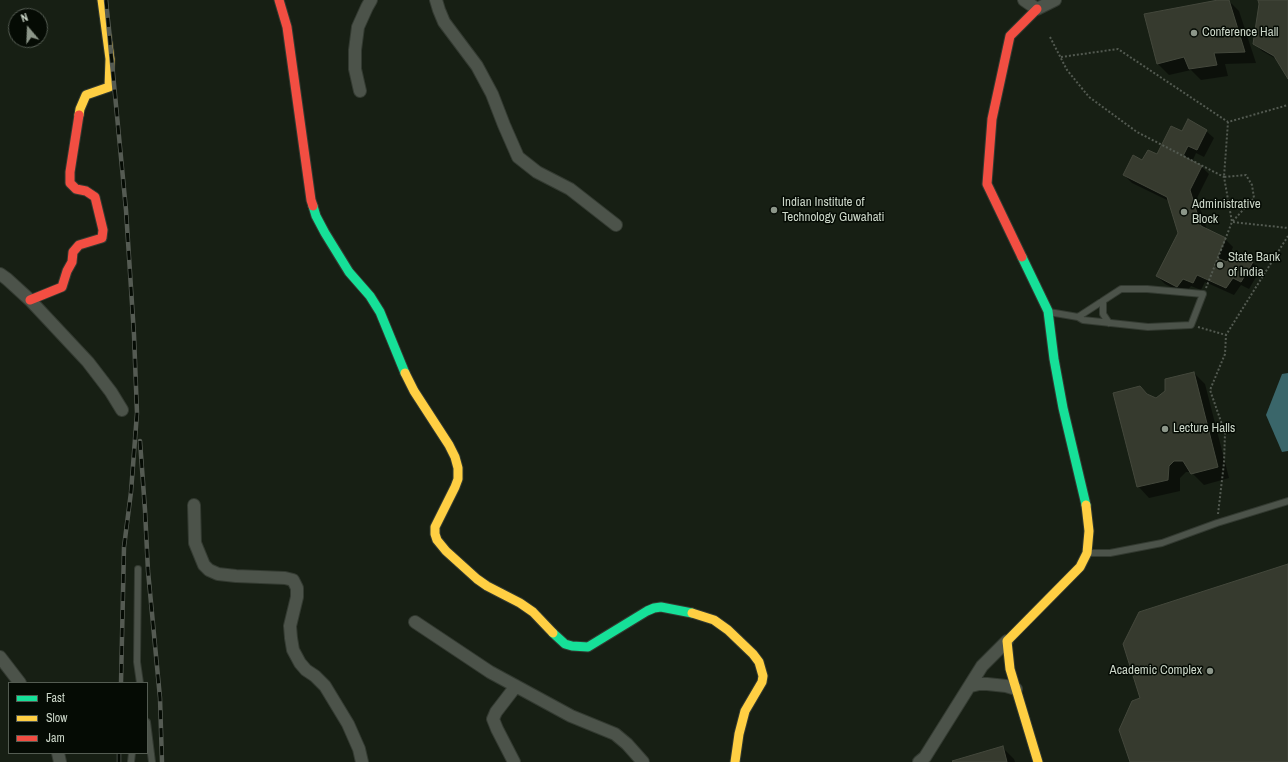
<!DOCTYPE html>
<style>
body{margin:0}
#map{position:relative;width:1288px;height:762px;overflow:hidden;background:#171f14;font-family:"Archivo Narrow",sans-serif}
canvas{display:block}
.legend{position:absolute;left:8px;top:682px;width:140px;height:72px;box-sizing:border-box;background:#050b04;border:1px solid #545c52;margin:0;padding:5px 7px;list-style:none;font-size:12px;color:#cbd6c8}
.legend li{display:flex;align-items:center;gap:8px;height:20px}
.legend b{width:20px;border:1px solid #545c52}
.north{position:absolute;left:8px;top:8px;width:40px;height:40px;box-sizing:border-box;background:#050b04;border:1px solid #545c52;border-radius:50%;rotate:341deg;font-size:11px;font-weight:700;line-height:16px;text-align:center;color:#cbd6c8}
.north::after{content:'';display:block;margin:auto;width:14px;height:18px;background:#8c9689;clip-path:polygon(50% 0,100% 100%,50% 72%,0 100%)}
</style>
<div id="map">
<canvas width="1288" height="762"></canvas>
<ul class="legend">
<li><b style="height:5px;background:#16e098"></b>Fast</li>
<li><b style="height:5px;background:#ffcf43"></b>Slow</li>
<li><b style="height:5px;background:#f24e42"></b>Jam</li>
</ul>
<div class="north">N</div>
</div>
<script>
const ctx = document.querySelector('canvas').getContext('2d');
ctx.lineJoin = 'round';
function paint(path, color) {
  ctx.fillStyle = color;
  ctx.fill(path, 'evenodd');
}
function poly(rows) {
  const path = new Path2D();
  for (const r of rows) {
    path.moveTo(r[0], r[1]);
    for (let i = 2; i < r.length; i += 2) path.lineTo(r[i], r[i + 1]);
  }
  return path;
}
function trace(path, color, width, dash) {
  ctx.strokeStyle = color;
  ctx.lineWidth = width;
  ctx.lineCap = dash ? 'butt' : 'round';
  ctx.setLineDash(dash || []);
  ctx.stroke(path);
}
function label(font, color, halo, rows, align = 'center') {
  ctx.font = font + ' "Archivo Narrow",sans-serif';
  ctx.lineWidth = 3;
  ctx.setLineDash([]);
  ctx.textBaseline = 'middle';
  ctx.strokeStyle = halo;
  ctx.fillStyle = color;
  for (const [text, x, y, turn = 0] of rows) {
    ctx.save();
    ctx.translate(x, y);
    ctx.rotate((+turn || 0) * Math.PI / 180);
    ctx.textAlign = isNaN(turn) ? turn : align;
    if (halo) ctx.strokeText(text, 0, 0);
    ctx.fillText(text, 0, 0);
    ctx.restore();
  }
}
const water = poly([
 [1288,373,1288,451,1282,452,1266,415,1282,374]
]);
const shadow = poly([
 [1224,0,1228,0,1239,11,1256,63,1225,64,1228,76,1201,80,1191,70,1169,75,1158,64,1145,14],
 [1259,0,1288,0,1288,77,1278,60,1262,51,1254,43,1261,3],
 [1206,131,1214,138,1204,157,1196,153,1192,162,1202,167,1209,174,1197,198,1207,230,1225,239,1233,247,1228,259,1253,263,1260,270,1249,289,1241,285,1234,295,1205,282,1201,290,1191,286,1185,294,1165,284,1157,276,1179,233,1169,201,1132,183,1124,175,1142,161,1157,155,1182,132],
 [1194,373,1205,384,1229,478,1204,485,1191,472,1186,472,1180,478,1180,491,1149,498,1138,486,1140,387,1150,397,1156,399],
 [1002,747,1014,759,1015,762,954,762]
]);
const building = poly([
 [1218,0,1229,0,1245,52,1214,53,1217,65,1189,69,1184,57,1157,64,1144,14,1218,0],
 [1258,0,1288,0,1288,79,1274,56,1253,44,1259,4,1258,0],
 [1188,119,1207,130,1197,150,1188,146,1183,156,1202,166,1190,190,1201,226,1226,238,1217,258,1227,262,1233,251,1253,262,1241,282,1233,278,1226,288,1197,275,1193,283,1183,279,1177,287,1156,276,1178,233,1167,197,1123,175,1133,155,1142,160,1148,150,1157,154,1171,126,1182,131,1188,119],
 [1194,372,1218,467,1191,474,1183,461,1174,461,1169,466,1168,480,1137,487,1113,393,1140,386,1147,394,1156,398,1165,391,1165,379,1194,372],
 [1288,564,1288,762,1130,762,1119,730,1132,701,1140,698,1123,644,1139,612,1288,564],
 [1003,746,1007,762,953,762,952,761,1003,746]
]);
const path = poly([
 [1050,37,1067,70,1089,97,1137,132,1224,177,1232,222,1288,228],
 [1061,57,1118,49,1228,122,1288,105],
 [1206,288,1232,222,1254,198,1252,185,1246,175,1224,177,1228,122],
 [1198,327,1226,335],
 [1218,514,1224,463,1225,433,1210,390,1225,354,1226,335,1288,236]
]);
const lane = poly([
 [1103,301,1103,314,1109,323],
 [1049,312,1078,317,1121,289,1147,289,1203,294,1191,325,1148,327,1083,320,1078,317],
 [1088,553,1110,553,1162,543,1217,523,1288,501],
 [138,569,137,662,140,683],
 [147,722,152,762],
 [131,762,132,753]
]);
const street = poly([
 [436,0,439,10,444,22,477,66,492,94,504,125,518,157,537,172,570,189,616,225],
 [1024,0,1037,9,1055,0],
 [360,91,355,69,355,50,358,27,367,7,371,0],
 [0,274,7,279,30,300,88,362,111,392,122,410],
 [194,505,195,543,204,565,209,570,218,574,236,576,285,578,293,580,297,588,297,597,290,626,291,638,293,650,300,663,306,670,315,676,325,686,348,724,359,749,362,762],
 [415,622,490,672,571,716,615,734,627,744,643,762],
 [0,657,20,683],
 [971,686,979,684,987,684,1006,686,1016,689],
 [58,753,60,762],
 [514,762,497,729,493,719,496,712,516,686],
 [919,762,925,757,930,749,982,666,1007,641]
]);
const fast = poly([
 [313,206,316,216,325,233,349,272,370,296,380,312,405,373],
 [1022,257,1048,311,1054,359,1063,408,1086,505],
 [553,633,565,644,572,646,588,647,647,611,654,608,661,607,692,613]
]);
const slow = poly([
 [79,115,80,109,86,95,109,87,110,59,102,0],
 [405,373,414,391,449,445,455,457,458,468,458,479,455,487,435,527,435,534,437,540,446,551,477,579,487,586,520,603,533,612,553,633],
 [692,613,714,620,728,630,753,654,759,662,763,676,762,682,745,711,739,734,735,762],
 [1038,762,1010,669,1007,641,1080,567,1087,553,1089,531,1086,505]
]);
const jam = poly([
 [279,0,287,27,311,200,313,206],
 [1022,257,987,184,992,119,1010,36,1037,9],
 [30,300,62,287,67,271,72,262,73,252,79,245,102,238,103,230,95,197,86,191,76,189,70,183,70,172,79,115]
]);
const rail = poly([
 [106,0,126,210,134,335,137,413,131,492,124,547,121,683],
 [140,441,145,510,148,571,160,698,162,762],
 [119,762,119,753]
]);
const markers = [
 [1194,33,4,"#8c9689"],
 [774,210,4,"#8c9689"],
 [1184,212,4,"#8c9689"],
 [1220,265,4,"#8c9689"],
 [1165,429,4,"#8c9689"],
 [1210,671,4,"#8c9689"]
];
const poiNames = [
 ["Conference Hall",1202,33],
 ["Indian Institute of",782,203],
 ["Technology Guwahati",782,218],
 ["Administrative",1192,205],
 ["Block",1192,220],
 ["State Bank",1228,258],
 ["of India",1228,273],
 ["Lecture Halls",1173,429],
 ["Academic Complex",1202,671,"right"]
];
paint(water, '#3a666a');
paint(shadow, '#0007');
paint(building, '#363a2e');
trace(building, '#44483c', 1);
trace(lane, '#333a31', 8);
trace(street, '#333a31', 14);
trace(fast, '#333a31', 11);
trace(slow, '#333a31', 11);
trace(jam, '#333a31', 11);
trace(path, '#535a51', 2, [2, 2]);
trace(lane, '#4c534a', 6);
trace(street, '#4c534a', 12);
trace(fast, '#16e098', 9);
trace(slow, '#ffcf43', 9);
trace(jam, '#f24e42', 9);
trace(rail, '#555b53', 4.5);
trace(rail, '#050b04', 3, [9]);
for (const [x, y, r, color] of markers) {
  const dot = new Path2D();
  dot.arc(x, y, r, 0, 2 * Math.PI);
  ctx.fillStyle = color;
  ctx.fill(dot);
  trace(dot, '#050b04', 1.5);
}
label('13px', '#cbd6c8', '#050b04', poiNames, 'left');
</script>
